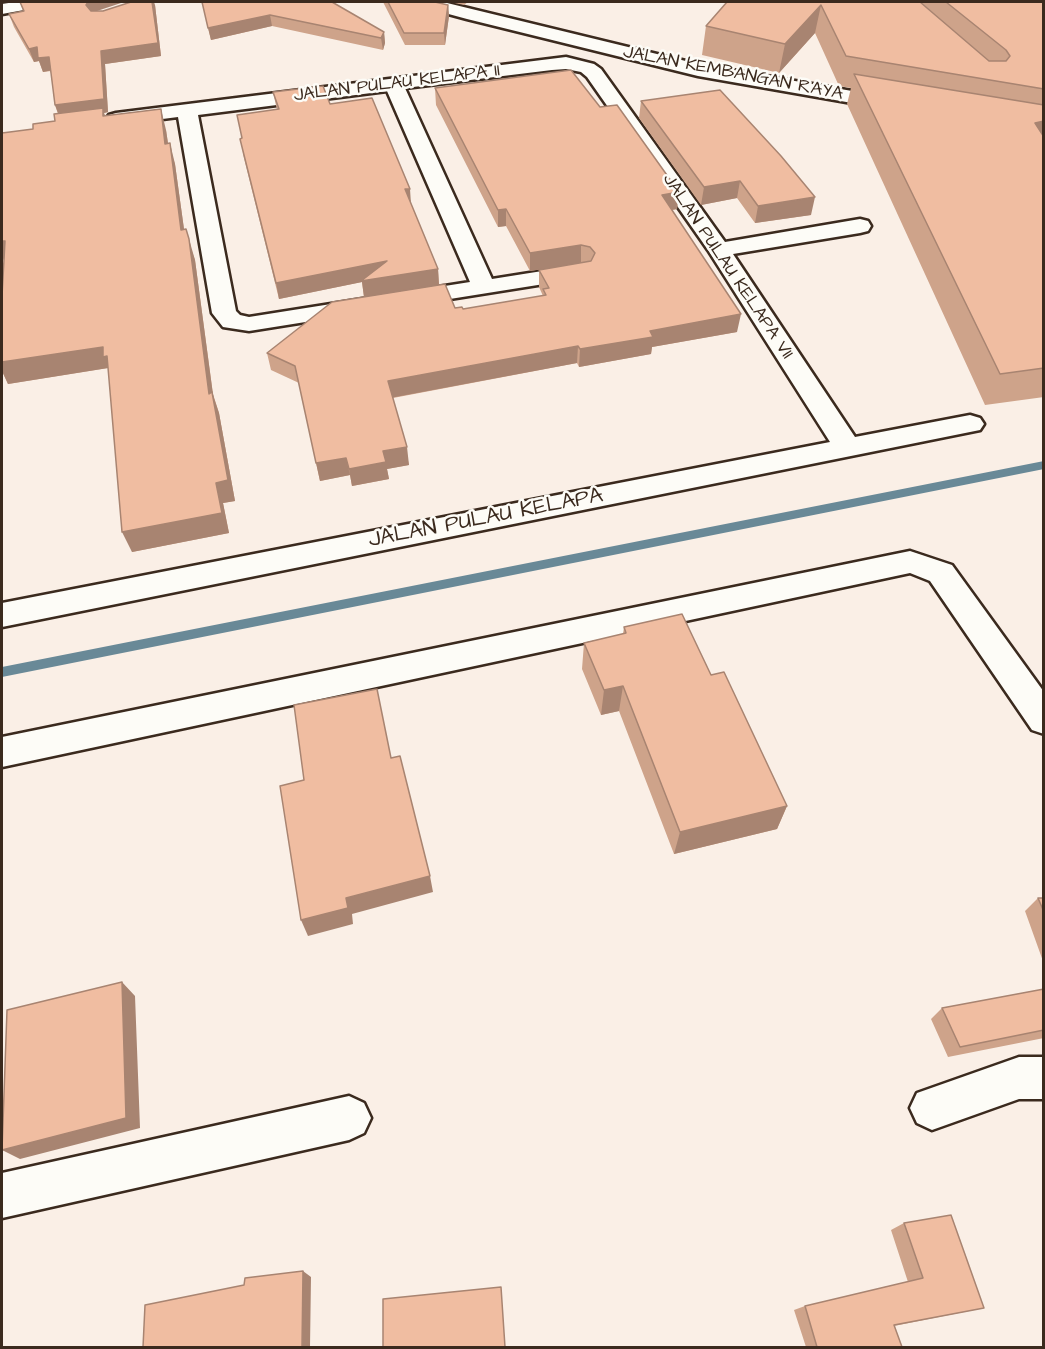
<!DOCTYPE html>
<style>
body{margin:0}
#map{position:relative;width:1045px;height:1349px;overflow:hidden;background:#faefe6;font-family:"Architects Daughter",sans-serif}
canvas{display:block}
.frame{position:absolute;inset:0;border:3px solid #3b2a1e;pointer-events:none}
</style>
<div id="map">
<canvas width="1045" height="1349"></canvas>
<div class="frame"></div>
</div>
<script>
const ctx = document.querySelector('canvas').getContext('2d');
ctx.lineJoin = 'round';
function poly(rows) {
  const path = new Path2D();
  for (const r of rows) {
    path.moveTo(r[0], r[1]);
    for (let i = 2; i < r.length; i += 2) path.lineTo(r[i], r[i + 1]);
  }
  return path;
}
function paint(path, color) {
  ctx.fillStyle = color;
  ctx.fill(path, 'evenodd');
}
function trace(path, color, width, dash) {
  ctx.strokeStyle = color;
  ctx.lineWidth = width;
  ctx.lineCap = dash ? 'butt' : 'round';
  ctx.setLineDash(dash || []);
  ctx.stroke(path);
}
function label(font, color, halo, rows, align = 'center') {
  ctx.font = font + ' "Architects Daughter",sans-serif';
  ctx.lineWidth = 5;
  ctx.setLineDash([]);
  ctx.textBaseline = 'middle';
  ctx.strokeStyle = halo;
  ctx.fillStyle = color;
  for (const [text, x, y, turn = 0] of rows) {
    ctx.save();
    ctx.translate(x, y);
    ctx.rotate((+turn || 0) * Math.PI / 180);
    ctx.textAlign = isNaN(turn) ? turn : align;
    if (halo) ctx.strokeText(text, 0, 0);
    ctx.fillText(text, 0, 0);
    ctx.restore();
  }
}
const stream = poly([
 [1044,461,1044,469,2,677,2,667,1044,461]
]);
const minor = poly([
 [15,2,49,2,46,6,2,14,2,4,15,2],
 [416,2,443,2,698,64,892,98,899,100,902,104,899,108,892,110,698,76,467,19,419,6,416,2],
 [566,57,594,64,601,69,725,242,860,219,868,221,871,226,868,231,860,233,733,254,855,437,970,415,980,418,984,424,980,430,2,627,2,603,830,442,708,250,587,77,581,72,566,69,552,70,405,88,492,279,580,265,588,267,592,272,588,277,249,331,223,327,212,313,178,117,116,125,109,123,106,119,109,115,116,113,566,57],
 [387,91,470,282,249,317,240,315,236,311,198,115,387,91],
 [910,551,952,565,1044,692,1044,734,1032,730,930,581,910,573,2,767,2,737,910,551],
 [1019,1057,1044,1057,1044,1099,1019,1099,932,1130,917,1123,910,1108,917,1093,1019,1057],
 [349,1096,364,1103,371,1118,364,1133,349,1140,2,1218,2,1173,349,1096]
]);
const wall = poly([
 [20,2,96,11,103,11,155,5,161,56,105,64,108,112,104,113,105,116,166,130,168,143,175,164,184,229,195,260,213,394,219,413,235,501,223,503,229,533,132,552,108,368,8,384,2,371,2,296,33,129,55,121,58,114,55,105,51,71,43,72,39,61,34,62,14,27,9,14,23,11],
 [202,2,384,32,385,43,383,50,272,26,211,40],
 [383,2,435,2,448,5,449,16,445,45,405,45],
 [450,2,468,2,464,5],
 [727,2,1044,2,1044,397,985,405,847,104,851,88,839,86,815,33,779,73,702,55,706,26],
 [435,88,600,107,679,192,677,209,672,210,737,332,652,347,651,354,579,367,577,363,393,398,409,465,387,469,389,479,352,486,350,475,320,481,299,383,271,370,267,353,455,308,463,309,543,296,539,287,539,270,567,265,530,271,506,226,498,227,436,105],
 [273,92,330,104,411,204,438,269,439,285,364,297,362,282,279,299,243,154,242,138,277,110],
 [641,101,811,215,755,223,737,198,701,205,639,118],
 [624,627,711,675,787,806,777,829,674,854,619,711,601,715,582,669,584,643,623,634],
 [1038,898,1044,898,1044,964,1025,911],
 [1044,989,1044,1038,948,1057,931,1019,942,1008],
 [904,1223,984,1308,894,1326,902,1347,806,1347,794,1310,805,1306,908,1282,891,1230]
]);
const shadedWall = poly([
 [88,2,124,2,94,12,90,18,86,5],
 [152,2,154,2,155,5,161,56,105,64,108,112,104,113,109,128,60,118,55,105,101,51],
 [448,5,449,16,445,45,444,33],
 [821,5,815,33,779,73,785,44],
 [270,15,272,26,211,40,208,28],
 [384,32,385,43,383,50,381,38],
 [37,47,49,57,53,70,43,72,39,61,34,62,29,49],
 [161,109,166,130,171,164,165,144],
 [1044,121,1044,150,1035,123],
 [170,143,175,164,187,251,181,230],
 [740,181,737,198,701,205,704,187],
 [405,189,410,189,411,204],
 [679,192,677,209,660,212,662,195],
 [815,197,811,215,755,223,758,206],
 [506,209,506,226,498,227,498,210],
 [189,239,195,260,213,395,219,413,235,501,223,503,229,533,132,552,122,532,216,483,209,394],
 [2,241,5,241,5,263,2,256],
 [581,245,581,263,530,271,530,253],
 [387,261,438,269,439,285,364,297,362,282,279,299,276,283],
 [741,314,737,332,652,347,651,354,579,367,580,349,650,331],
 [578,346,577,363,390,398,388,381],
 [103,347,107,356,108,368,8,384,2,371,2,362],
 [407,447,409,465,387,469,389,479,352,486,349,469,383,451],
 [346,458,350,475,320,481,316,463],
 [623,686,619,711,601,715,604,690],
 [787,806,777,829,674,854,680,832],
 [430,876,433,892,352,914,353,924,308,936,301,920,346,898],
 [122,982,135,996,140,1128,20,1159,2,1150],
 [303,1271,311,1277,310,1347,302,1347]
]);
const building = poly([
 [20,2,88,2,86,5,91,11,103,11,131,2,152,2,158,43,101,51,104,99,55,105,49,57,38,58,37,47,29,49,9,14,24,11,20,2],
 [202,2,332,2,384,32,381,38,270,15,208,28,202,2],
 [388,2,435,2,448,5,444,33,404,33,388,2],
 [727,2,920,2,989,61,1006,61,1010,56,1006,50,946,2,1044,2,1044,89,846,56,821,5,785,44,706,26,727,2],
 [571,70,600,107,617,105,679,192,662,195,741,314,650,331,653,337,580,349,578,346,388,381,407,447,383,451,386,462,349,469,346,458,316,463,295,366,267,353,332,302,445,284,455,308,462,307,463,309,546,295,543,289,549,288,539,270,591,261,595,253,590,247,581,245,530,253,506,209,498,210,435,88,571,70],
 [854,74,1044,105,1044,121,1035,123,1044,137,1044,368,1000,374,854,74],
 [323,86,330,104,372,98,410,189,405,189,438,269,361,281,387,261,276,283,240,139,242,138,237,115,279,109,273,92,323,86],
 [720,90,781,156,815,197,758,206,740,181,704,187,641,101,720,90],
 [103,108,103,116,161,109,165,144,170,143,181,230,186,229,189,239,209,394,212,392,228,480,216,483,222,513,122,532,107,356,103,357,103,347,2,362,2,296,5,241,2,241,2,133,33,129,33,124,55,121,54,114,103,108],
 [682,614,711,675,724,672,787,806,680,832,623,686,604,690,584,643,626,633,624,627,682,614],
 [377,689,391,758,400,756,430,876,346,898,348,908,301,920,280,786,304,780,294,705,377,689],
 [1038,898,1044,898,1044,912,1038,898],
 [122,982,126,1118,2,1150,7,1010,122,982],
 [1044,989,1044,1030,960,1047,942,1008,1044,989],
 [951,1215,984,1308,894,1325,902,1347,817,1347,805,1306,923,1278,904,1223,951,1215],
 [303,1271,302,1347,143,1347,145,1305,244,1285,245,1278,303,1271],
 [501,1287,505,1347,383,1347,383,1299,501,1287]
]);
const farStreetnames = [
 ["JALAN KEMBANGAN RAYA",733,74,11],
 ["JALAN PULAU KELAPA II",397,84,-7],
 ["JALAN PULAU KELAPA VII",727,267,56]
];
const streetNames = [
 ["JALAN PULAU KELAPA",486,519,-11]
];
paint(stream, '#698997');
trace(minor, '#3b2a1e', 5);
paint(minor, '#fdfcf7');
paint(wall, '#cea38a');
paint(shadedWall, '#a88471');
paint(building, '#f0bda1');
trace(building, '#a88471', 1.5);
label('18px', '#3b2a1e', '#fdfcf7', farStreetnames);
label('22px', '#3b2a1e', '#fdfcf7', streetNames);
</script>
